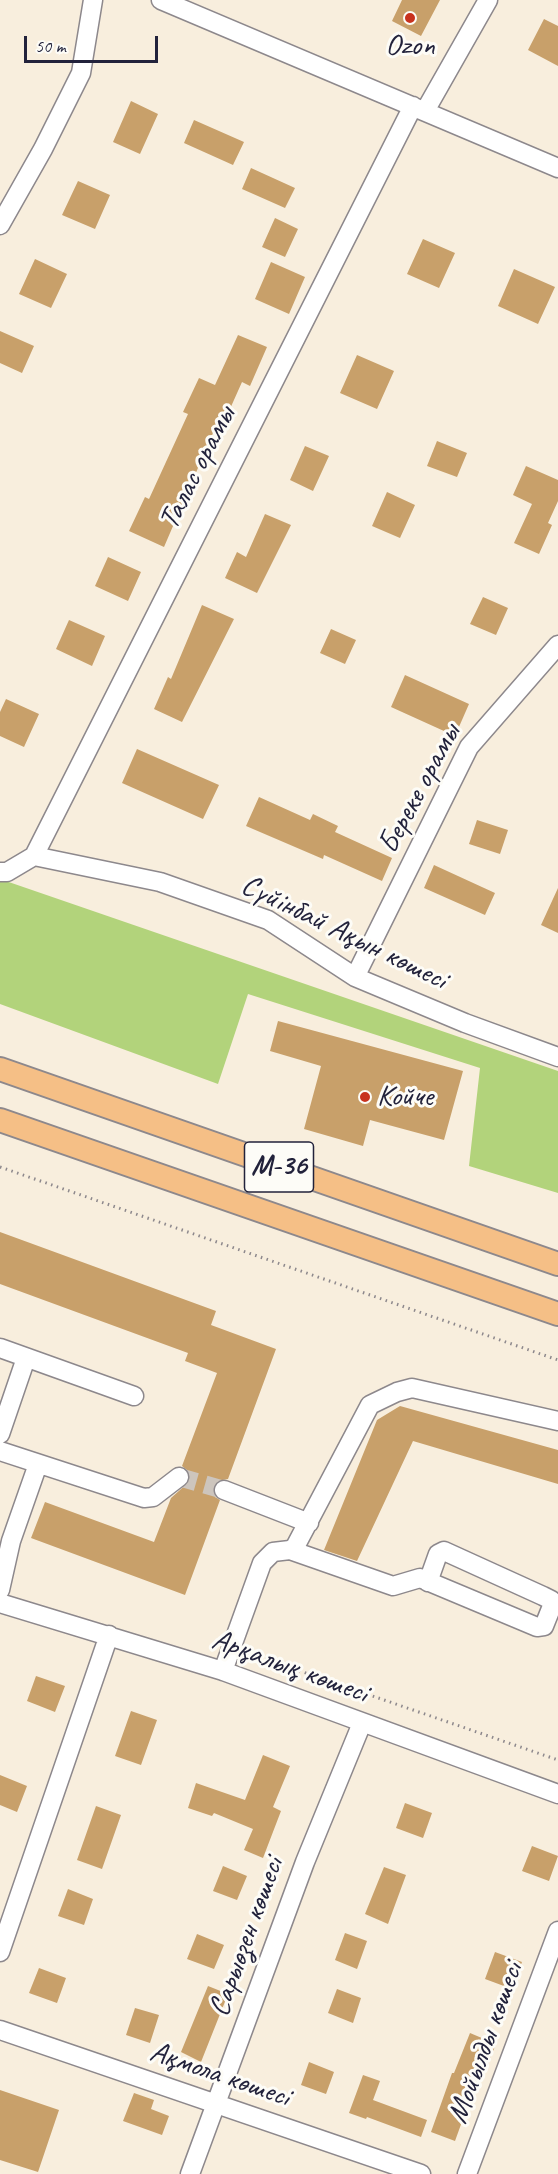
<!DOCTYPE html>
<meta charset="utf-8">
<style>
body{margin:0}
#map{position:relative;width:558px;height:2174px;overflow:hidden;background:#f8eedd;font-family:Caveat,sans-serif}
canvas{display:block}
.scale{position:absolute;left:24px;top:36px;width:134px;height:27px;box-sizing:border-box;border:3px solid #22223b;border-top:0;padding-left:8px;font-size:18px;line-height:21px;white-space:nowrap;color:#22223b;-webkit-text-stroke:4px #fdfcf7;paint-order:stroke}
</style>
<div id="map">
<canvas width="558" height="2174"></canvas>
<div class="scale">50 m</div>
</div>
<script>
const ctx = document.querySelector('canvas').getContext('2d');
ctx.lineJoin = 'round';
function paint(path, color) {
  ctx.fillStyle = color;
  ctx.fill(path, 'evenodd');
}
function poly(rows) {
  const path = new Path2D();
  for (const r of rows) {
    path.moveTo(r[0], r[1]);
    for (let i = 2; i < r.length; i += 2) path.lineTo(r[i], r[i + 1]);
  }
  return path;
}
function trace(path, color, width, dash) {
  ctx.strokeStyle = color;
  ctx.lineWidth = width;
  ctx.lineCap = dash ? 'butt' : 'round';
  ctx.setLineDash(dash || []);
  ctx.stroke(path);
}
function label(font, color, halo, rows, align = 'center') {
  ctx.font = font + ' Caveat,sans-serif';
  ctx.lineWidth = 6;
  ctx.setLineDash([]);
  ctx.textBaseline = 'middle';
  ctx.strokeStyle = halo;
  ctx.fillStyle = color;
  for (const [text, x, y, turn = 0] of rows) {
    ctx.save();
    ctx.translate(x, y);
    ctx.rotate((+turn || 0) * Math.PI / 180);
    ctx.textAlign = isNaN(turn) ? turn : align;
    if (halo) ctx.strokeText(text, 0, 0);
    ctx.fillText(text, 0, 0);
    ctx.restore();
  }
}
const green = poly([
 [0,879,558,1071,558,1193,469,1166,480,1068,248,994,218,1084,0,1004]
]);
const building = poly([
 [402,0,440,0,421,36,392,21],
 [544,19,558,26,558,66,528,50],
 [131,101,158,114,140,154,113,142],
 [194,120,244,142,233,165,184,143],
 [251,168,295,188,285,208,242,189],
 [78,181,110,195,95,229,62,215],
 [275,218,298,229,285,257,262,247],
 [423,239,455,253,439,288,407,274],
 [35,259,67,274,51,308,19,294],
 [271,262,305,277,289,314,255,299],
 [514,269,555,287,538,324,498,306],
 [0,331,34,346,22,373,0,363],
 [238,335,267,347,250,386,242,382,221,429,216,426,164,547,129,531,145,497,149,499,188,414,183,412,199,378,215,385],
 [357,355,394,371,377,409,340,393],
 [437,441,467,453,457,477,427,466],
 [305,446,329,456,313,491,290,480],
 [526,466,558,480,558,501,548,523,552,525,539,554,514,543,532,504,513,495],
 [387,492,415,505,400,538,372,526],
 [265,514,291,525,257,593,225,578,237,552,246,557],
 [108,557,141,572,128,601,95,586],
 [483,597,508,608,496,635,470,624],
 [202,605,234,619,182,722,154,709,168,677,171,679],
 [69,620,105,636,92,666,56,649],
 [331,629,356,640,345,664,320,653],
 [405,675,469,704,455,736,391,707],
 [6,699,39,714,24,747,0,736,0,712],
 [137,749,219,785,203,819,122,783],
 [259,797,310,820,313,814,338,826,335,832,392,858,382,881,324,855,323,859,246,826],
 [477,820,508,830,500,854,469,844],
 [434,865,495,893,485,915,424,888],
 [558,888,558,933,541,925],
 [278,1021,463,1071,444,1140,370,1120,363,1146,304,1129,321,1066,270,1051],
 [0,1232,216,1311,211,1325,276,1349,228,1479,217,1481,213,1486,215,1497,220,1500,185,1595,31,1538,45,1502,154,1542,171,1498,190,1481,188,1471,182,1466,217,1373,185,1361,188,1353,0,1284],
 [400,1406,558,1450,558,1484,413,1441,357,1561,324,1550,377,1420],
 [36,1676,65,1686,55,1712,27,1701],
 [131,1711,157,1720,141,1765,115,1756],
 [263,1755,290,1766,273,1807,281,1811,263,1858,244,1850,253,1829,214,1813,212,1816,188,1808,196,1783,245,1800],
 [0,1775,27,1786,17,1812,0,1805],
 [405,1803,432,1813,423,1838,396,1828],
 [96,1806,121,1815,102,1869,77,1860],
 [532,1846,558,1856,549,1881,522,1871],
 [223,1866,247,1876,237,1900,213,1891],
 [384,1867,406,1875,388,1924,365,1914],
 [68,1889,93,1899,84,1925,58,1916],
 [345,1933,367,1941,357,1969,335,1960],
 [197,1934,224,1945,214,1969,187,1959],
 [495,1952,522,1962,512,1989,485,1979],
 [39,1968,66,1978,57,2003,29,1993],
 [208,1986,228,1994,201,2062,181,2052],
 [337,1989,361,1998,353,2023,328,2013],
 [135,2008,159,2015,150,2043,126,2035],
 [470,2033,496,2044,485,2071,481,2069,455,2141,431,2132,452,2073,454,2073],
 [309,2062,334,2072,326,2094,301,2085],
 [363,2075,380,2081,373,2100,427,2120,421,2137,367,2117,366,2119,349,2113],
 [0,2090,59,2110,38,2172,0,2160],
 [134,2093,154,2100,151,2109,169,2116,162,2135,123,2121]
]);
const minorTunnel = poly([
 [179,1477,224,1490]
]);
const path = poly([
 [0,1167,558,1360],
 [248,1653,558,1760]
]);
const minor = poly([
 [161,0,558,168],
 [425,111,488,0],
 [0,225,43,149,81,73,93,0],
 [34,856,413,106],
 [0,872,7,872,34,856,160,882,268,920,355,977,465,1023,558,1057],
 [355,977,469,747,558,645],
 [0,1348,134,1396],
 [0,1434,26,1358],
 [0,1451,144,1498,153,1497,179,1477],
 [224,1490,309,1523],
 [290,1550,393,1586,420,1578,537,1627,544,1626,552,1606,551,1600,543,1596,444,1551,438,1554,428,1582],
 [0,1590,11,1541,38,1464],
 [0,1603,223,1671,558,1794],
 [223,1671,262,1563,273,1552,290,1550,295,1547,370,1405,397,1392,412,1388,558,1421],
 [0,1952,109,1635],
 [0,2030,421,2174],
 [190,2174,305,1862,362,1723],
 [467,2174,558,1931]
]);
const major = poly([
 [0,1069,558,1264],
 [0,1120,558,1314]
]);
const markers = [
 [410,18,6,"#c8321e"],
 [365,1097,6,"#c8321e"]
];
const shields = [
 [279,1167,69]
];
const shieldNames = [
 ["M-36",279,1167]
];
const poiNames = [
 ["Ozon",410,46],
 ["Койче",377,1097,"left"]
];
const streetNames = [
 ["Талас орамы",198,468,-63],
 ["Береке орамы",420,789,-62],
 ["Сүйінбай Ақын көшесі",344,933,26],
 ["Арқалық көшесі",290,1667,20],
 ["Сарыөзен көшесі",247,1937,-70],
 ["Мойылды көшесі",486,2043,-70],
 ["Ақмола көшесі",220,2075,19]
];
paint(green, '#b2d37b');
paint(building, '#c8a06a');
trace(minorTunnel, '#cdc5bd', 18, [18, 9]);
trace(minor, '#8d888c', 21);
trace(major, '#8d888c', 26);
trace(path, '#8d888c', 3, [1.5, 4.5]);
trace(minor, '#fff', 18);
trace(major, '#f5bf86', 22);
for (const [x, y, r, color] of markers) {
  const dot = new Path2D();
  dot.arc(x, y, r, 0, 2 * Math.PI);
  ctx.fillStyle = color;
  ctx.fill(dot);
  trace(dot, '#fdfcf7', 2);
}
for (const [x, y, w] of shields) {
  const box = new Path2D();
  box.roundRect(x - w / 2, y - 25, w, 50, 4.5);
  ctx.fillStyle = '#fdfcf7';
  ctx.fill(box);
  trace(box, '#22223b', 1.5);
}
label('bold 28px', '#22223b', null, shieldNames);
label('30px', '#22223b', '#fdfcf7', poiNames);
label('30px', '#22223b', '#fdfcf7', streetNames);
</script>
